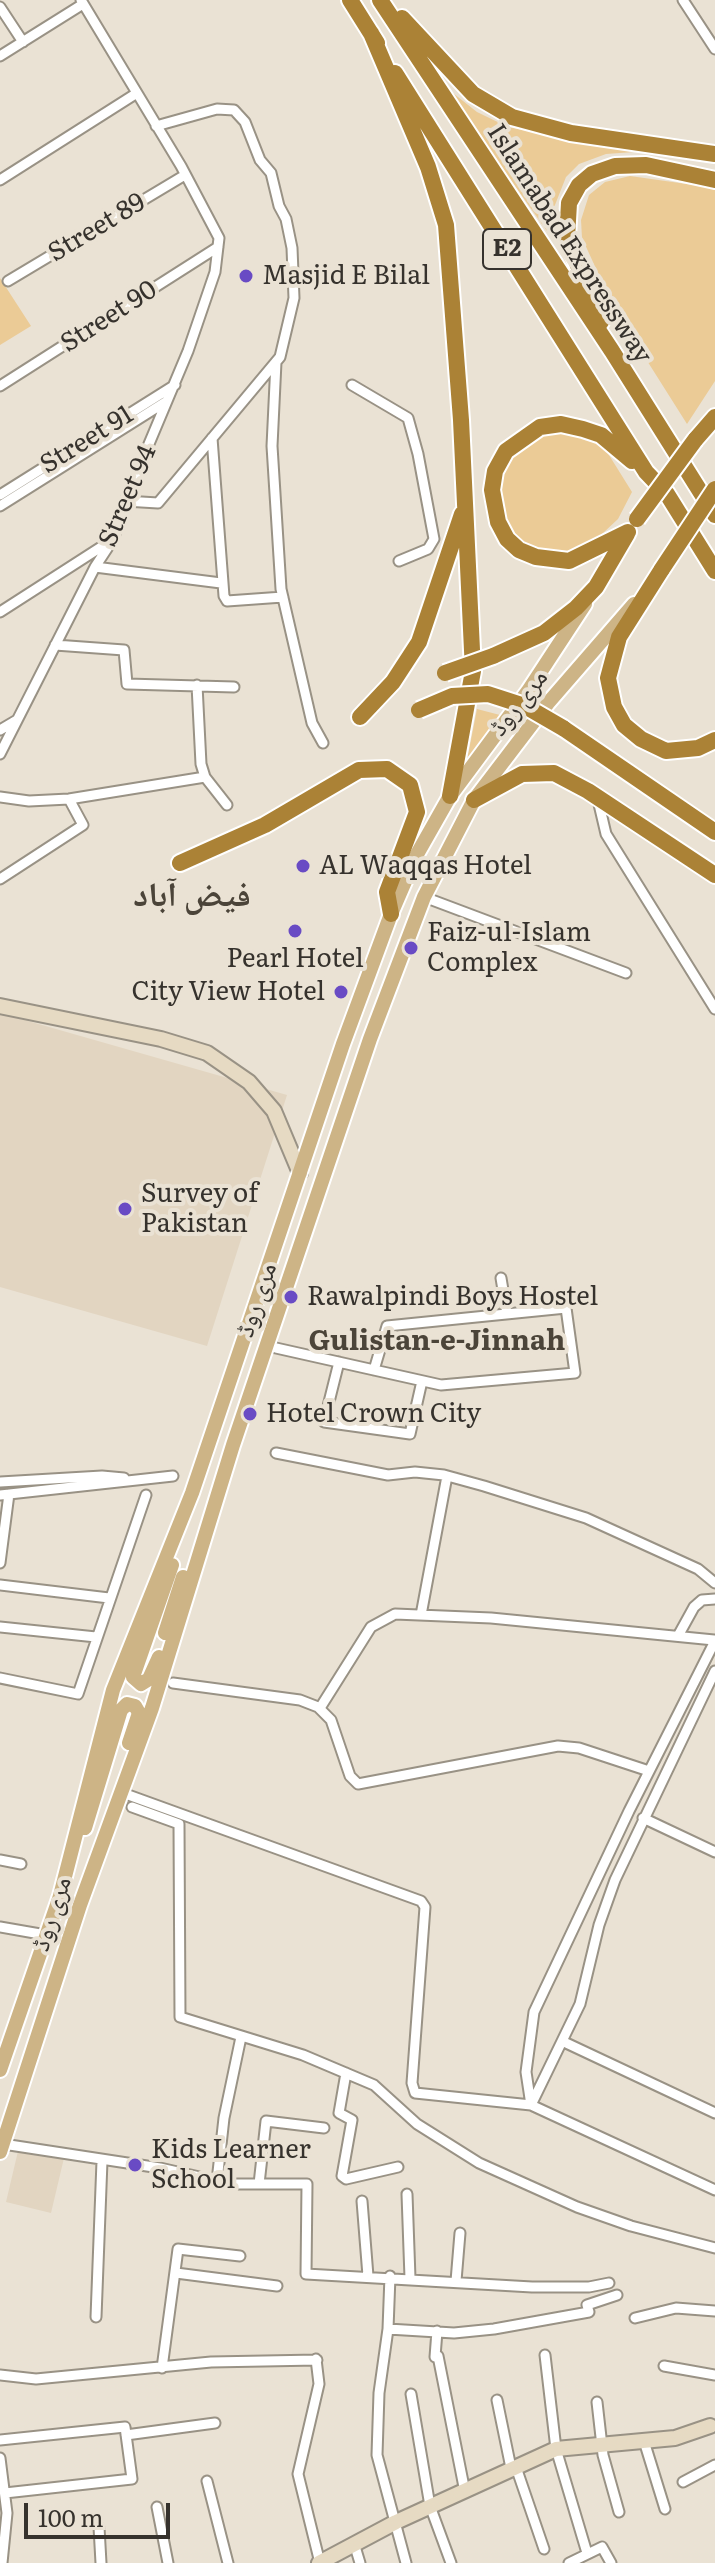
<!DOCTYPE html>
<meta charset="utf-8">
<style>
body{margin:0}
#map{position:relative;width:715px;height:2563px;overflow:hidden;background:#eae2d4;font-family:Literata,serif}
canvas{display:block}
.scale{position:absolute;left:24px;top:2503px;width:146px;height:36px;box-sizing:border-box;border:4px solid #36322d;border-top:0;padding-left:10px;font-size:24px;line-height:28px;white-space:nowrap;color:#36322d;-webkit-text-stroke:6px #eae2d4;paint-order:stroke}
</style>
<div id="map">
<canvas width="715" height="2563"></canvas>
<div class="scale">100 m</div>
</div>
<script>
const ctx = document.querySelector('canvas').getContext('2d');
ctx.lineJoin = 'round';
function paint(path, color) {
  ctx.fillStyle = color;
  ctx.fill(path, 'evenodd');
}
function poly(rows) {
  const path = new Path2D();
  for (const r of rows) {
    path.moveTo(r[0], r[1]);
    for (let i = 2; i < r.length; i += 2) path.lineTo(r[i], r[i + 1]);
  }
  return path;
}
function trace(path, color, width, dash) {
  ctx.strokeStyle = color;
  ctx.lineWidth = width;
  ctx.lineCap = dash ? 'butt' : 'round';
  ctx.setLineDash(dash || []);
  ctx.stroke(path);
}
function label(font, color, halo, rows, align = 'center') {
  ctx.font = font + ' Literata,"Noto Naskh Arabic",serif';
  ctx.lineWidth = 8;
  ctx.setLineDash([]);
  ctx.textBaseline = 'middle';
  ctx.strokeStyle = halo;
  ctx.fillStyle = color;
  for (const [text, x, y, turn = 0] of rows) {
    ctx.save();
    ctx.translate(x, y);
    ctx.rotate((+turn || 0) * Math.PI / 180);
    ctx.textAlign = isNaN(turn) ? turn : align;
    if (halo) ctx.strokeText(text, 0, 0);
    ctx.fillText(text, 0, 0);
    ctx.restore();
  }
}
const built = poly([
 [0,1013,287,1095,207,1346,0,1287],
 [19,2147,64,2158,51,2213,6,2202]
]);
const green = poly([
 [444,86,477,112,508,127,634,152,606,154,579,164,566,177,553,210,554,241],
 [630,176,715,188,715,381,687,424,615,310,582,238,581,220,589,195,605,182],
 [0,278,31,326,0,345],
 [554,431,586,435,604,447,632,492,618,519,586,549,565,555,540,552,524,545,500,514,499,475,509,458,538,434],
 [477,709,500,715,467,760]
]);
const street = poly([
 [683,0,715,49],
 [0,7,23,42],
 [0,56,83,4],
 [0,180,137,93],
 [8,281,185,175],
 [276,362,272,446,281,589,312,723,323,743],
 [352,385,408,418,418,454,434,539,428,549,399,561],
 [0,386,218,247],
 [212,438,224,596,227,601,283,597],
 [0,495,175,385],
 [125,501,158,503,280,357,294,298,292,248,286,219,279,206,271,173,260,160,245,122,234,110,217,109,156,126],
 [0,506,167,401],
 [95,567,221,583],
 [0,612,112,540],
 [55,645,124,650,127,684,234,687],
 [197,685,201,764,205,777,227,805],
 [0,730,17,720],
 [0,754,95,567,114,538,125,501,188,351,215,272,219,238,181,166,81,0],
 [0,797,29,801,69,799,205,777],
 [598,800,606,834,715,1009],
 [0,879,83,825,69,799],
 [424,897,626,973],
 [501,1278,507,1314],
 [267,1345,276,1348,374,1370,441,1385,575,1373,566,1308,387,1326,374,1370],
 [339,1362,324,1422,410,1434,422,1381],
 [276,1453,388,1475,415,1472,444,1475,484,1486,586,1518,698,1569,715,1583],
 [0,1482,102,1476,124,1478],
 [0,1495,173,1476],
 [0,1563,9,1494],
 [0,1585,109,1598],
 [421,1615,447,1476],
 [0,1627,96,1637],
 [678,1636,694,1607,702,1600,715,1599],
 [0,1678,78,1694,146,1495],
 [173,1683,300,1700,318,1707,331,1720,350,1776,358,1784,558,1746,579,1748,649,1771],
 [320,1708,371,1627,395,1614,491,1618,714,1640],
 [120,1792,421,1901,425,1907,412,2083,415,2093,531,2105,715,2190],
 [132,1807,179,1824,180,2017,303,2055,374,2085,417,2124,479,2163,577,2207,631,2226,715,2248],
 [643,1818,715,1852],
 [0,1860,21,1864],
 [0,1927,46,1935],
 [564,2042,715,2113],
 [346,2073,339,2113,352,2120,342,2176,346,2179,398,2167],
 [531,2105,526,2072,534,2012,629,1811,714,1643],
 [531,2105,580,2004,599,1925,615,1880,715,1671],
 [3,2144,160,2168,230,2184,307,2184,306,2274,532,2287,589,2287,609,2283],
 [217,2181,224,2118,241,2037],
 [259,2184,266,2121,324,2128],
 [407,2194,410,2278],
 [362,2201,368,2276],
 [176,2273,277,2286],
 [456,2281,460,2233],
 [96,2317,102,2161],
 [635,2318,676,2308,715,2311],
 [388,2329,390,2276],
 [437,2331,435,2357,438,2356,465,2492],
 [545,2355,556,2449,587,2553],
 [316,2359,319,2384,298,2474,320,2563],
 [664,2366,715,2375],
 [162,2368,178,2249,240,2256],
 [0,2375,36,2379,211,2362,317,2360],
 [411,2394,430,2506,451,2563],
 [497,2400,511,2468,518,2473,544,2549],
 [597,2402,603,2455,619,2512],
 [126,2435,215,2423],
 [0,2440,125,2427,132,2479,5,2493],
 [644,2441,665,2509],
 [0,2458,7,2513,2,2563],
 [207,2481,228,2563],
 [683,2482,715,2465],
 [157,2507,168,2563],
 [99,2527,101,2563],
 [354,2543,360,2563],
 [406,2563,377,2455,379,2393,388,2329,454,2333,494,2329,589,2312,587,2305,617,2295],
 [569,2563,602,2547,611,2563]
]);
const secondary = poly([
 [0,1006,161,1039,207,1053,249,1082,274,1111,300,1173],
 [319,2563,396,2522,556,2449,675,2438,710,2426]
]);
const primary = poly([
 [165,1633,183,1577],
 [159,1657,149,1679,141,1684,133,1677,172,1565],
 [85,1828,121,1710,127,1704,135,1706,139,1713,129,1743],
 [0,2070,60,1896,113,1690,192,1493,343,1044,391,914,416,856,450,796,528,691,585,604],
 [0,2152,80,1905,152,1708,233,1445,370,1039,424,897,474,800,548,703,634,604]
]);
const highway = poly([
 [350,0,377,43],
 [380,0,612,351,715,515],
 [402,18,473,94,512,117,571,133,715,154],
 [371,33,428,167,446,225,461,420,473,671,450,796],
 [395,73,646,472,667,494,715,571],
 [601,322,567,238,569,203,579,185,592,174,615,166,646,165,715,180],
 [695,440,715,417],
 [628,532,569,561,536,557,519,550,507,539,498,522,492,490,495,471,506,451,540,427,561,424,583,429,601,435,632,461],
 [662,569,619,637,608,678,614,707,624,725,641,739,666,751,698,748,715,740],
 [493,656,544,633,576,608,596,587,627,534],
 [360,717,393,682,419,642,462,514],
 [563,728,715,832],
 [474,800,522,774,554,773,588,791,715,875],
 [180,863,265,825,359,770,387,769,410,785,417,812,387,892,391,914]
]);
const highwayBridge = poly([
 [637,519,695,440],
 [662,569,715,489],
 [445,673,493,656],
 [419,710,452,696,488,694,525,706,563,728]
]);
const markers = [
 [246,276,8,"#694bc4"],
 [303,866,8,"#694bc4"],
 [295,931,8,"#694bc4"],
 [411,948,8,"#694bc4"],
 [341,992,8,"#694bc4"],
 [125,1209,8,"#694bc4"],
 [291,1297,8,"#694bc4"],
 [250,1414,8,"#694bc4"],
 [135,2165,8,"#694bc4"]
];
const shields = [
 [507,249,48]
];
const shieldNames = [
 ["E2",507,249]
];
const streetNames = [
 ["Street 89",97,228,-31],
 ["Islamabad Expressway",569,244,57],
 ["Street 90",109,317,-33],
 ["Street 91",87,440,-32],
 ["Street 94",128,496,-67],
 ["مری روڈ",519,703,-52],
 ["مری روڈ",257,1300,-71],
 ["مری روڈ",52,1914,-72]
];
const poiNames = [
 ["Masjid E Bilal",262,276],
 ["AL Waqqas Hotel",319,866],
 ["Faiz-ul-Islam",427,933],
 ["Complex",427,963],
 ["Pearl Hotel",295,959,"center"],
 ["City View Hotel",325,992,"right"],
 ["Survey of",141,1194],
 ["Pakistan",141,1224],
 ["Rawalpindi Boys Hostel",307,1297],
 ["Hotel Crown City",266,1414],
 ["Kids Learner",151,2150],
 ["School",151,2180]
];
const neighbourhoodNames = [
 ["Gulistan-e-Jinnah",437,1342]
];
const districtNames = [
 ["فیض آباد",192,896]
];
paint(built, '#e2d5c1');
paint(green, '#ebcb96');
trace(street, '#999285', 13);
trace(secondary, '#999285', 18);
trace(primary, '#fff', 18);
trace(highway, '#fff', 20);
trace(street, '#fff', 9);
trace(secondary, '#e6dac3', 14);
trace(primary, '#cdb486', 14);
trace(highway, '#ab8236', 16);
trace(highwayBridge, '#fff', 20, []);
trace(highwayBridge, '#ab8236', 16);
for (const [x, y, r, color] of markers) {
  const dot = new Path2D();
  dot.arc(x, y, r, 0, 2 * Math.PI);
  ctx.fillStyle = color;
  ctx.fill(dot);
  trace(dot, '#eae2d4', 3);
}
for (const [x, y, w] of shields) {
  const box = new Path2D();
  box.roundRect(x - w / 2, y - 20, w, 40, 6);
  ctx.fillStyle = '#eae2d4';
  ctx.fill(box);
  trace(box, '#36322d', 2);
}
label('bold 24px', '#36322d', null, shieldNames);
label('26px', '#36322d', '#eae2d4', streetNames);
label('26px', '#36322d', '#eae2d4', poiNames, 'left');
label('bold 28px', '#4b4439', '#eae2d4', neighbourhoodNames);
label('bold 34px', '#4b4439', '#eae2d4', districtNames);
</script>
